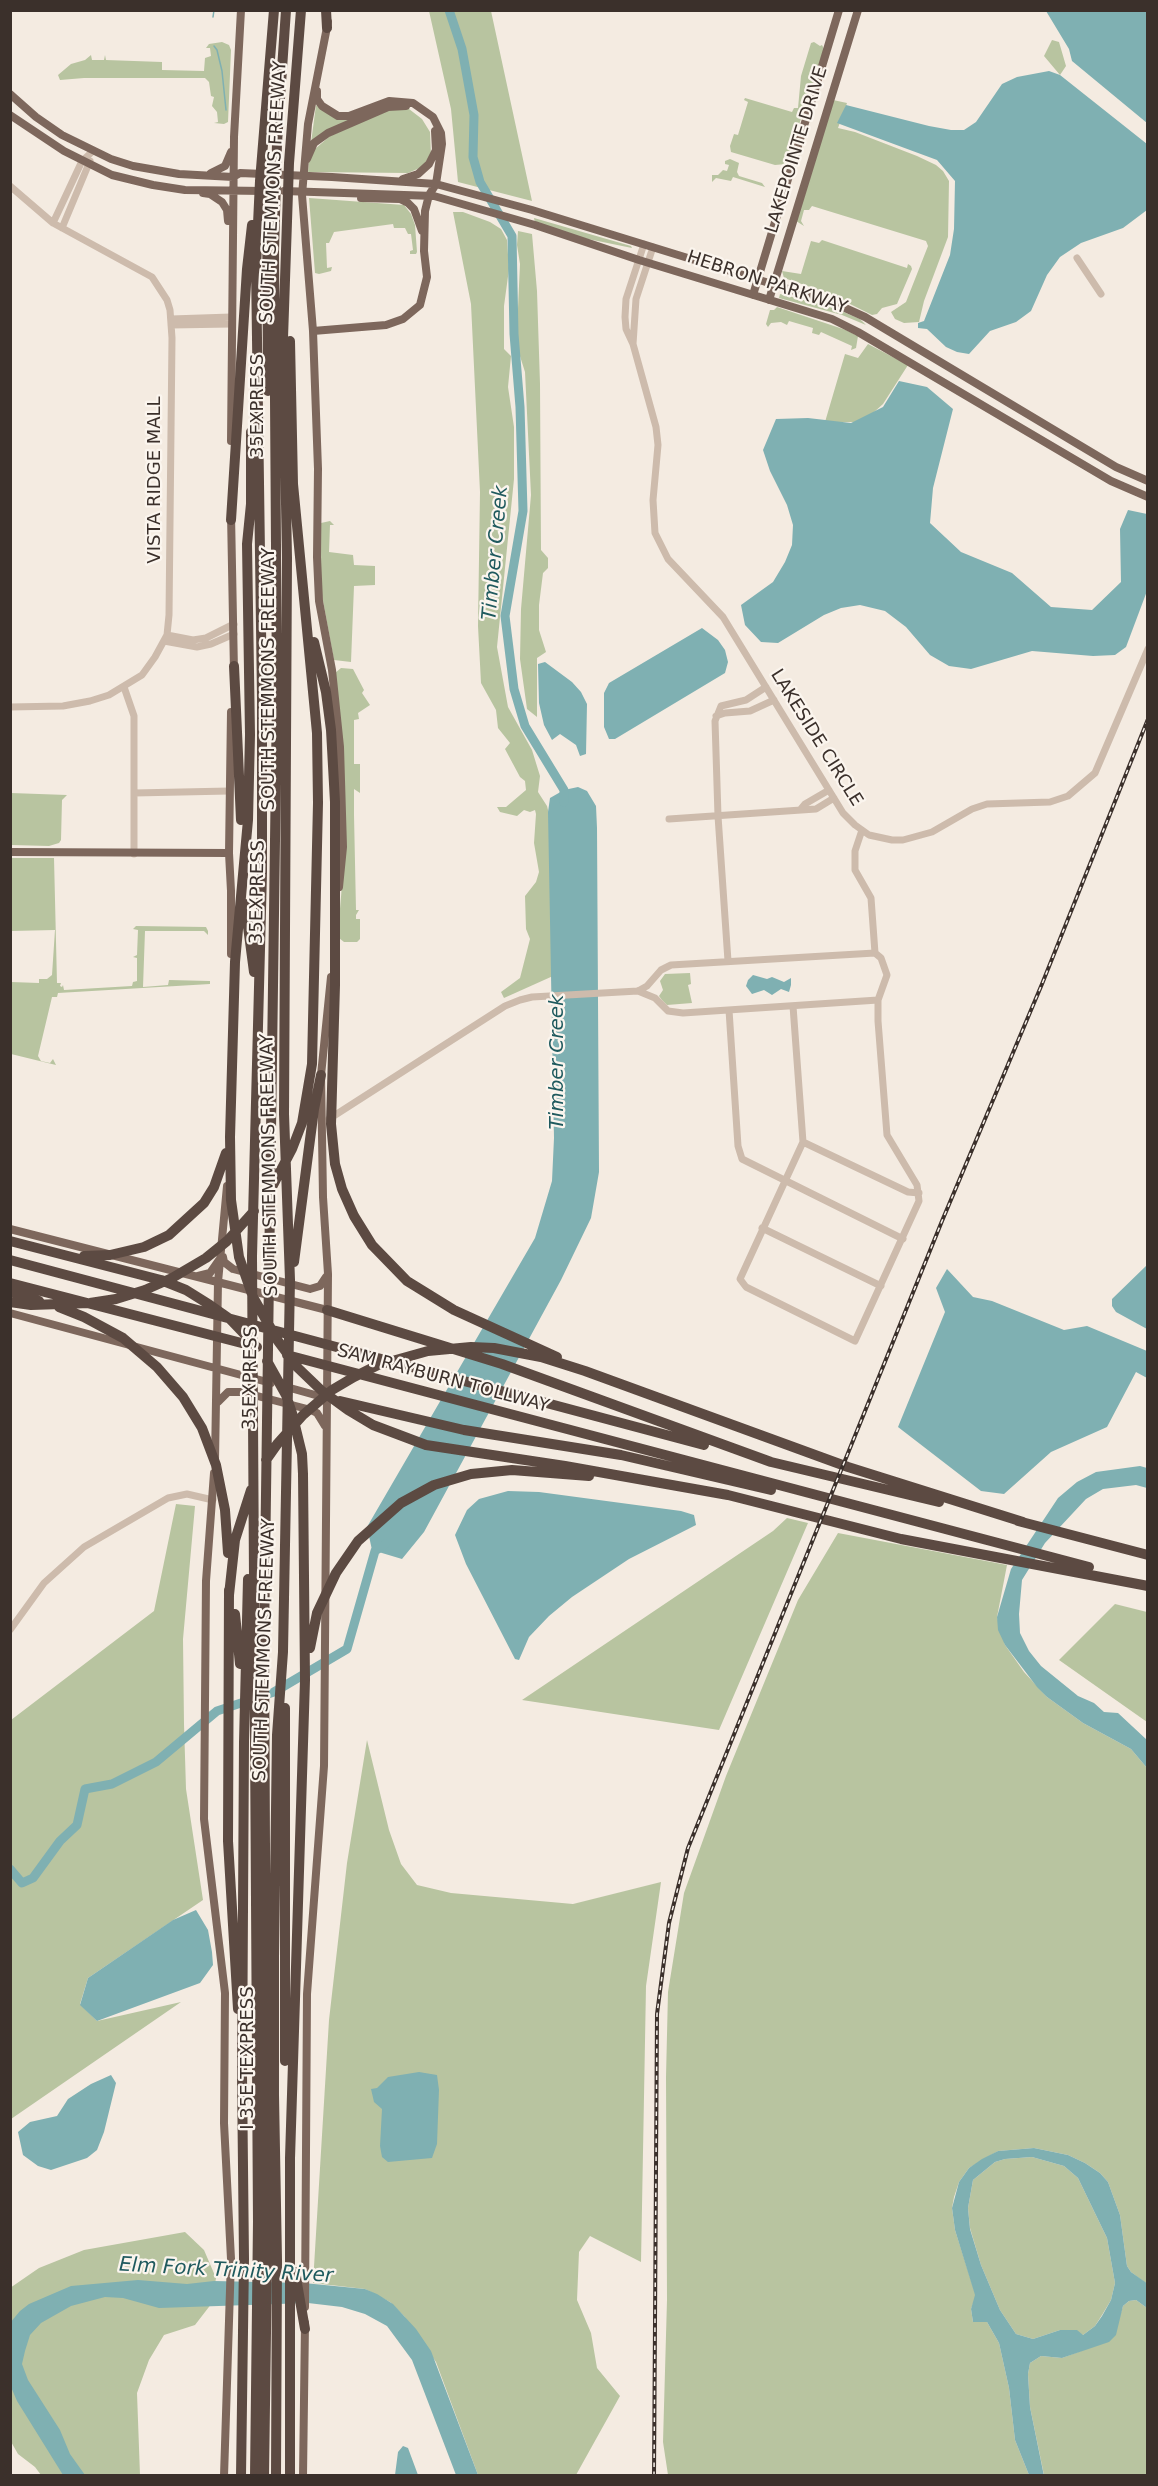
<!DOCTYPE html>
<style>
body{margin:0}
#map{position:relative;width:1158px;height:2486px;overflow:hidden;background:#f4ebe1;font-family:"DejaVu Sans",sans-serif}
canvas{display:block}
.frame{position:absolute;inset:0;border:12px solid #3b302b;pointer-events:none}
</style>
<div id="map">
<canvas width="1158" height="2486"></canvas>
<div class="frame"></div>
</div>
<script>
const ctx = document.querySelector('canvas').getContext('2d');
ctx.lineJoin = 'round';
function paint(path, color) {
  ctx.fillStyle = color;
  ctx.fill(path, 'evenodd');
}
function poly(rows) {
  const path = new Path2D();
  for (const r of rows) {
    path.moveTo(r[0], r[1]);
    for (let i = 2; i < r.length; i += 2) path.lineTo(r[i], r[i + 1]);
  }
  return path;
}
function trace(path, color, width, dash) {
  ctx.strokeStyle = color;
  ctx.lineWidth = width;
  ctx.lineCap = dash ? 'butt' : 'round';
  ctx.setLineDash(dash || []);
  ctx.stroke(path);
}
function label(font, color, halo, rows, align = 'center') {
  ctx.font = font + ' "DejaVu Sans",sans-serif';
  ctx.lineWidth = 4.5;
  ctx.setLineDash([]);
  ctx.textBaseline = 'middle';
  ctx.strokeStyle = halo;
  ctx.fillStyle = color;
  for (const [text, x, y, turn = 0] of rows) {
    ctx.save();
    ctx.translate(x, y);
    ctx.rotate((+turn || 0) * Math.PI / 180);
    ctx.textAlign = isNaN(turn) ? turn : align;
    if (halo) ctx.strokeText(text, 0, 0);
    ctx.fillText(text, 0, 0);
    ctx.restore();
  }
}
const green = poly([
 [429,11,491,11,532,201,458,182,451,109],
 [1052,40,1059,42,1066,66,1060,75,1044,56],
 [222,42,229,45,231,50,228,122,224,124,214,123,218,122,217,112,212,106,214,97,211,96,209,82,205,78,84,78,60,80,58,75,71,64,85,60,91,55,92,60,104,60,105,55,106,60,162,62,162,70,204,71,205,58,211,56,210,48,206,48,209,44],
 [814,42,820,46,822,45,824,49,786,164,775,165,731,152,730,146,734,134,738,135,748,102,744,100,745,98,792,112,794,108,798,108,801,76,811,43],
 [833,100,847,103,838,128,855,132,917,156,936,165,943,171,949,181,948,237,924,301,919,322,904,323,895,319,891,312,906,302,928,246,926,241,812,206,809,210,804,210,801,221,804,226,796,221],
 [316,105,323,111,360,115,311,143],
 [395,107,409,109,422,119,430,132,431,155,422,167,408,173,308,172,309,161,315,149,330,136],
 [730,159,739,163,737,172,739,176,762,183,765,187,733,177,731,181,716,178,712,182,712,175,718,175,723,170,727,171,729,165,725,164,725,161],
 [309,198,404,205,411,214,415,225,417,252,416,254,410,254,410,251,413,250,411,234,408,234,405,228,394,228,393,224,334,232,329,243,326,243,327,268,332,267,331,271,319,274,315,273],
 [453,212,463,212,490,222,501,229,507,240,509,269,504,306,504,349,511,356,508,387,514,427,514,479,497,647,508,707,532,750,540,776,538,792,547,806,551,822,553,976,504,998,501,992,520,978,530,939,526,929,525,896,536,882,539,872,534,843,536,814,535,810,530,812,524,810,517,816,500,812,497,807,506,807,526,790,525,781,520,777,505,749,510,743,498,728,496,710,481,683,478,626,480,492,471,304],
 [534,218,631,246,632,248,583,238,535,223],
 [518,231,532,234,537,291,540,384,541,550,548,558,548,568,543,573,539,605,539,630,546,652,537,658,537,717,527,709,520,659,521,609,531,495,525,372,519,353,517,330,520,264,517,245],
 [822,240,907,268,908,264,911,266,912,269,897,304,882,308,877,314,872,315,828,293,784,278,782,271,801,274,811,241,819,243],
 [780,294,832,307,860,319,866,325,842,315,779,298],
 [777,307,846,330,858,336,856,348,851,350,852,346,821,332,819,335,812,333,813,328,789,321,787,325,781,322,771,323,768,327,766,324,770,310,774,310],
 [868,344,908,365,883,404,872,414,855,422,825,422,845,354,858,358],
 [330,521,334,525,330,525,329,552,353,555,354,565,375,566,375,585,354,586,351,662,334,660,321,590,321,523],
 [341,668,353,669,364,690,362,693,370,705,358,713,359,719,354,720,354,764,360,764,360,793,354,789,354,815,356,910,359,910,356,915,356,919,360,919,360,939,357,942,344,942,339,938,338,933,345,848,335,673],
 [11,793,67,795,62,800,61,840,59,843,49,846,11,845],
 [11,858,54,858,57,983,61,983,60,986,62,987,63,985,64,990,132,986,133,982,137,981,137,958,133,957,137,955,138,930,133,929,136,926,206,927,208,931,208,935,204,931,145,931,143,987,168,985,169,980,210,981,210,984,58,993,57,997,52,997,38,1056,41,1061,50,1063,53,1059,56,1065,11,1054,11,982,39,983,39,979,47,979,52,975,55,930,11,931],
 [690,973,691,984,688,985,692,1003,667,1005,662,1000,659,996,663,990,660,981,665,974],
 [176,1504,195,1506,183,1639,184,1724,186,1789,203,1900,88,1978,80,2004,97,2021,181,2002,11,2119,11,1720,154,1611],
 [787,1518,808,1523,719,1730,522,1700,773,1531],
 [838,1533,1007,1565,997,1617,1005,1645,1024,1672,1047,1697,1083,1723,1131,1749,1147,1768,1147,2284,1131,2272,1127,2266,1120,2215,1108,2182,1100,2173,1085,2163,1068,2155,1034,2148,998,2151,969,2168,959,2182,954,2197,952,2208,955,2230,976,2296,971,2309,973,2322,987,2322,999,2343,1009,2388,1015,2440,1029,2475,668,2475,663,2442,667,2300,666,2077,668,1992,684,1893,726,1776,798,1600],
 [1115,1604,1147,1612,1147,1722,1059,1660],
 [367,1740,389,1830,401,1864,417,1885,451,1893,573,1904,661,1882,646,1986,641,2262,590,2236,579,2252,577,2300,591,2333,597,2368,620,2396,576,2475,478,2475,436,2362,404,2316,390,2302,365,2289,313,2283,329,2020,347,1863],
 [1032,2157,1064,2166,1078,2178,1107,2238,1115,2283,1111,2300,1102,2315,1095,2326,1083,2335,1060,2330,1033,2339,1016,2334,1000,2310,981,2265,970,2228,968,2208,973,2180,995,2162,1005,2159],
 [185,2232,204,2250,216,2278,212,2303,195,2325,164,2335,149,2360,137,2393,140,2475,41,2475,35,2467,18,2454,10,2440,10,2288,39,2268,84,2250],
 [1136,2300,1147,2308,1147,2475,1044,2475,1030,2407,1028,2374,1030,2363,1041,2356,1062,2358,1089,2348,1119,2319,1123,2306,1129,2301]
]);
const water = poly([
 [1046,11,1147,11,1147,123,1072,61,1069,49],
 [1049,71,1060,75,1147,144,1147,210,1123,228,1081,243,1060,257,1047,275,1031,311,1016,322,990,331,969,354,957,352,946,347,927,329,918,328,918,323,924,321,950,255,954,229,955,181,937,160,837,123,846,105,929,126,951,130,964,130,976,122,1002,84,1017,77],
 [899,381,927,387,953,409,933,488,930,523,961,552,1012,573,1051,607,1092,610,1121,582,1120,529,1128,510,1147,514,1147,591,1126,647,1115,655,1093,656,1032,651,971,669,949,666,930,655,906,627,885,611,860,605,841,608,824,615,778,643,761,642,745,625,741,605,773,582,785,562,792,545,793,525,787,505,770,471,763,450,776,419,808,418,851,423,883,407],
 [702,628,718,640,725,650,728,662,725,673,615,739,609,739,604,727,604,693,609,683],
 [545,662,572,682,581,692,587,704,586,754,580,756,576,745,560,734,552,740,544,725,539,703,538,664],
 [578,787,587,791,596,806,597,828,599,1172,591,1218,561,1280,424,1532,402,1559,372,1550,367,1527,535,1238,552,1181,554,1138,548,812,550,798,564,790],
 [753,975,767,979,772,977,784,982,791,978,791,985,789,992,781,989,772,995,764,990,752,994,746,986,748,980],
 [1147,1265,1147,1329,1116,1312,1112,1306,1112,1299],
 [947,1269,973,1297,992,1301,1064,1330,1087,1326,1147,1351,1147,1378,1136,1372,1107,1427,1051,1452,1004,1494,981,1491,898,1427,945,1312,936,1288],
 [1140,1466,1147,1468,1147,1488,1136,1485,1103,1489,1086,1499,1045,1543,1022,1580,1019,1614,1020,1633,1029,1651,1041,1666,1078,1696,1094,1703,1104,1712,1118,1713,1147,1740,1147,1768,1131,1749,1083,1723,1047,1697,1037,1687,1005,1645,998,1630,997,1617,1011,1569,1058,1498,1077,1482,1096,1472],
 [508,1491,539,1492,681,1511,694,1515,696,1525,629,1559,572,1597,549,1616,529,1637,519,1660,515,1659,466,1564,455,1535,467,1510,479,1499],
 [196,1910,208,1930,212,1952,213,1965,200,1983,97,2021,80,2005,88,1978,173,1920],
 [419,2072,437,2075,439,2090,437,2144,432,2158,388,2162,382,2157,380,2146,382,2109,374,2102,371,2089,377,2088,388,2077],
 [111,2075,116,2083,104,2132,97,2150,87,2158,51,2170,38,2166,23,2155,18,2132,30,2122,57,2116,68,2099,91,2084],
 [1034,2148,1068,2155,1085,2163,1100,2173,1108,2182,1120,2215,1127,2266,1131,2272,1148,2284,1147,2308,1136,2300,1129,2301,1123,2306,1116,2335,1109,2342,1062,2358,1041,2356,1030,2363,1028,2374,1030,2407,1044,2476,1029,2475,1015,2440,1009,2388,999,2343,987,2322,973,2322,971,2309,975,2295,955,2230,952,2208,959,2182,969,2168,982,2159,998,2151],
 [1032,2157,1064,2166,1078,2178,1107,2238,1115,2283,1111,2300,1102,2316,1095,2326,1083,2335,1077,2330,1060,2330,1033,2339,1016,2334,1000,2310,981,2265,970,2229,968,2208,973,2180,995,2162,1005,2159],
 [138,2280,187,2284,214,2281,304,2283,365,2289,377,2294,393,2304,416,2329,431,2351,478,2475,456,2475,412,2360,387,2326,365,2314,342,2307,308,2303,159,2308,123,2298,105,2297,71,2306,41,2323,30,2335,25,2351,22,2364,28,2380,60,2430,70,2454,85,2475,63,2475,17,2401,11,2387,10,2323,20,2311,29,2304,71,2286],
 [403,2446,408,2448,418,2475,395,2475,398,2452]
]);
const stream = poly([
 [213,17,214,10],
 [214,46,217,50,222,71,226,110]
]);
const river = poly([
 [449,10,462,49,474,115,473,157,480,182,512,236,514,334,520,407,523,511,505,616,514,689,525,726,564,790,564,802],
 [10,1869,22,1883,33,1878,60,1841,77,1825,85,1789,112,1784,156,1762,217,1711,274,1692,347,1649,375,1551,385,1544]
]);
const minor = poly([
 [10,186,53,223,152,277,167,300,170,310,172,338,169,615,167,635,155,657,142,675,109,695,90,701,63,706,10,707],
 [53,223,82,161,93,151],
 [62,228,90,161],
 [644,244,626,299,625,317,626,329,633,344,656,427,658,445,653,500,655,533,668,559,723,617,843,813,855,825,869,835,892,840,903,840,932,832,972,809,987,804,1050,802,1068,796,1095,773,1148,649],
 [1077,258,1101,294],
 [171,319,231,317],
 [171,325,231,324],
 [633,344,636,299,653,247],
 [167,635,193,640,206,638,234,624],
 [164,641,197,647,211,644,234,634],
 [124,687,134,716,134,854],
 [716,716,725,713,750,711,774,700],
 [134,793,229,791],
 [800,810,805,804,829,790],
 [669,819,816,809,834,798],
 [862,830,855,851,855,870,871,898,875,953],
 [728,961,718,816,715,721,721,706,746,700,766,687],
 [638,991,655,998,668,1011,683,1013,878,1000],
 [729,1010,738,1146,742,1159,903,1239],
 [329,1119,505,1006,520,1000,532,997,638,991,647,986,661,970,671,965,875,953,881,958,887,975,878,1000,878,1021,887,1135,917,1185,919,1201,855,1341,746,1287,740,1279,803,1142,793,1006],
 [803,1142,908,1192,919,1193],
 [762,1228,881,1286],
 [10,1630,44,1583,84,1547,168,1498,187,1494,213,1500]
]);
const major = poly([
 [328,22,308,124,302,195,313,331,318,469,317,557,319,601,332,670,340,747,343,847,339,887],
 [10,94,36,117,62,135,111,159,133,166,179,174,233,177,240,173,332,177,436,184,532,210,834,303,865,317,1116,467,1148,481],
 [10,115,64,151,112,175,153,185,185,190,265,191],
 [307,159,314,143,328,133,388,107,406,106],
 [211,173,225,166,231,152],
 [403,179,418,174,429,164,436,150,435,131],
 [284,191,434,196,535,225,639,260,832,319,858,332,1111,481,1148,497],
 [203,193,210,194,222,202,227,210,228,221],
 [361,198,400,199,408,203,414,209,422,231],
 [753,295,839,10],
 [769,300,858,10],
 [313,331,386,325,403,319,420,305,427,277,424,251,425,211,429,195,436,184,442,144,441,133,433,117,413,103,389,101,349,116,338,116,322,106,317,99,317,91],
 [231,441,234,137,241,10],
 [231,514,234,672],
 [10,852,229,853],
 [231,954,231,891,229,853,231,712],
 [10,1229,327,1310],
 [223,1257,224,1262,233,1269,310,1289,320,1286,326,1277],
 [198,1276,210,1273,219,1260],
 [10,1313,271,1383],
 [283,1386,326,1398],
 [218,1402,228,1392,242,1392,311,1410,317,1413,325,1426],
 [215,1460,218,1282,227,1186],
 [214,1473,206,1581,204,1819,225,1993,224,2123,231,2259,224,2476],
 [305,2307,307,1994,324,1766,328,1274,323,1197,321,1075,331,977],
 [303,2476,305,2323]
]);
const highway = poly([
 [326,10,327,28],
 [263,170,267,183,268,391],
 [251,432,251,504,247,544,250,735,248,820,235,962,230,1137,231,1200,239,1257,253,1297,278,1341,298,1368,322,1391,348,1410,373,1425,426,1445,565,1466,728,1495,901,1539,1148,1586],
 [231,520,247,269,252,225],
 [314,642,326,692,331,730,335,802,335,985,331,1124,335,1164,342,1189,354,1216,372,1245,407,1281,454,1310,557,1357],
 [234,666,241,820],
 [245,904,254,972],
 [271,1189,292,1149,302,1123,312,1064,318,803,317,733,293,484,290,341],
 [10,1241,161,1280,186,1290,210,1305,230,1319,254,1344],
 [84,1256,110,1255,144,1247,169,1235,204,1203,214,1187,226,1153],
 [10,1260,704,1445],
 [294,1262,314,1109,321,1075],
 [10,1283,257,1347],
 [10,1291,39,1301],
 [10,1302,31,1305,90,1303,116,1299,145,1290,172,1278,206,1258,227,1241,254,1211],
 [59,1307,84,1317,123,1338,157,1367,183,1397,202,1428,216,1465,225,1510,228,1553],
 [327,1310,502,1364,771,1462,939,1502],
 [287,1355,1089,1567],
 [267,1361,286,1395,292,1413,302,1454,303,1474,305,1680,290,2158,290,2476],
 [340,1401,464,1430,621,1455,771,1490],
 [266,1460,278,1443,303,1415,332,1390,354,1377,378,1365,428,1351,471,1347,494,1348,541,1357,585,1371,848,1467,1023,1522],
 [1018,1521,1148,1555],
 [229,1590,228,1841,238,2009],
 [229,1595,235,1540,251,1490],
 [235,1614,240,1664],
 [310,1648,317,1613,336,1573,358,1541,401,1503,434,1485,471,1474,512,1470,589,1476],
 [285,1708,285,2061],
 [295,2272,305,2329],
 [241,2476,244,2259,242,2075,244,1742,248,1579],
 [255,2476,258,2221,252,1256,262,872,262,698,256,267,260,181,274,10],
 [264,2476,267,2261,264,1640,277,695,274,251,277,143,286,10],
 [276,2476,277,2260,274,2095,274,1958,277,1735,283,1652,290,1280,284,1114,287,558,283,338,289,163,301,10]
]);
const rail = poly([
 [654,2476,657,2014,669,1923,688,1848,942,1221,1042,984,1148,719]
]);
const streetNames = [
 ["LAKEPOINTE DRIVE",797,150,-73],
 ["SOUTH STEMMONS FREEWAY",274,192,-87],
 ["HEBRON PARKWAY",767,283,18],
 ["35EXPRESS",258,406,-90],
 ["VISTA RIDGE MALL",155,480,-90],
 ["SOUTH STEMMONS FREEWAY",269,679,-90],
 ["LAKESIDE CIRCLE",816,738,58],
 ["35EXPRESS",258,892,-89],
 ["SOUTH STEMMONS FREEWAY",270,1165,-91],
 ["35EXPRESS",251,1378,-89],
 ["SAM RAYBURN TOLLWAY",443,1379,15],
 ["SOUTH STEMMONS FREEWAY",265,1650,-88],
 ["I 35E TEXPRESS",248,2058,-90]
];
const waterNames = [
 ["Timber Creek",496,553,-85],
 ["Timber Creek",558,1062,-90],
 ["Elm Fork Trinity River",226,2271,3]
];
paint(green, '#b8c4a0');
paint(water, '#7fb0b2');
trace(stream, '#7fb0b2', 1.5);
trace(river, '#7fb0b2', 9);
trace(minor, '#cdbbac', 7);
trace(major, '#7d675c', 8);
trace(highway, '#5c4a42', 10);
trace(rail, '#3b302b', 4);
trace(rail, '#fbf5ee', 1.5, [4.5]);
label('18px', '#3b302b', '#fbf5ee', streetNames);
label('italic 20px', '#1f5a5e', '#fbf5ee', waterNames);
</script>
